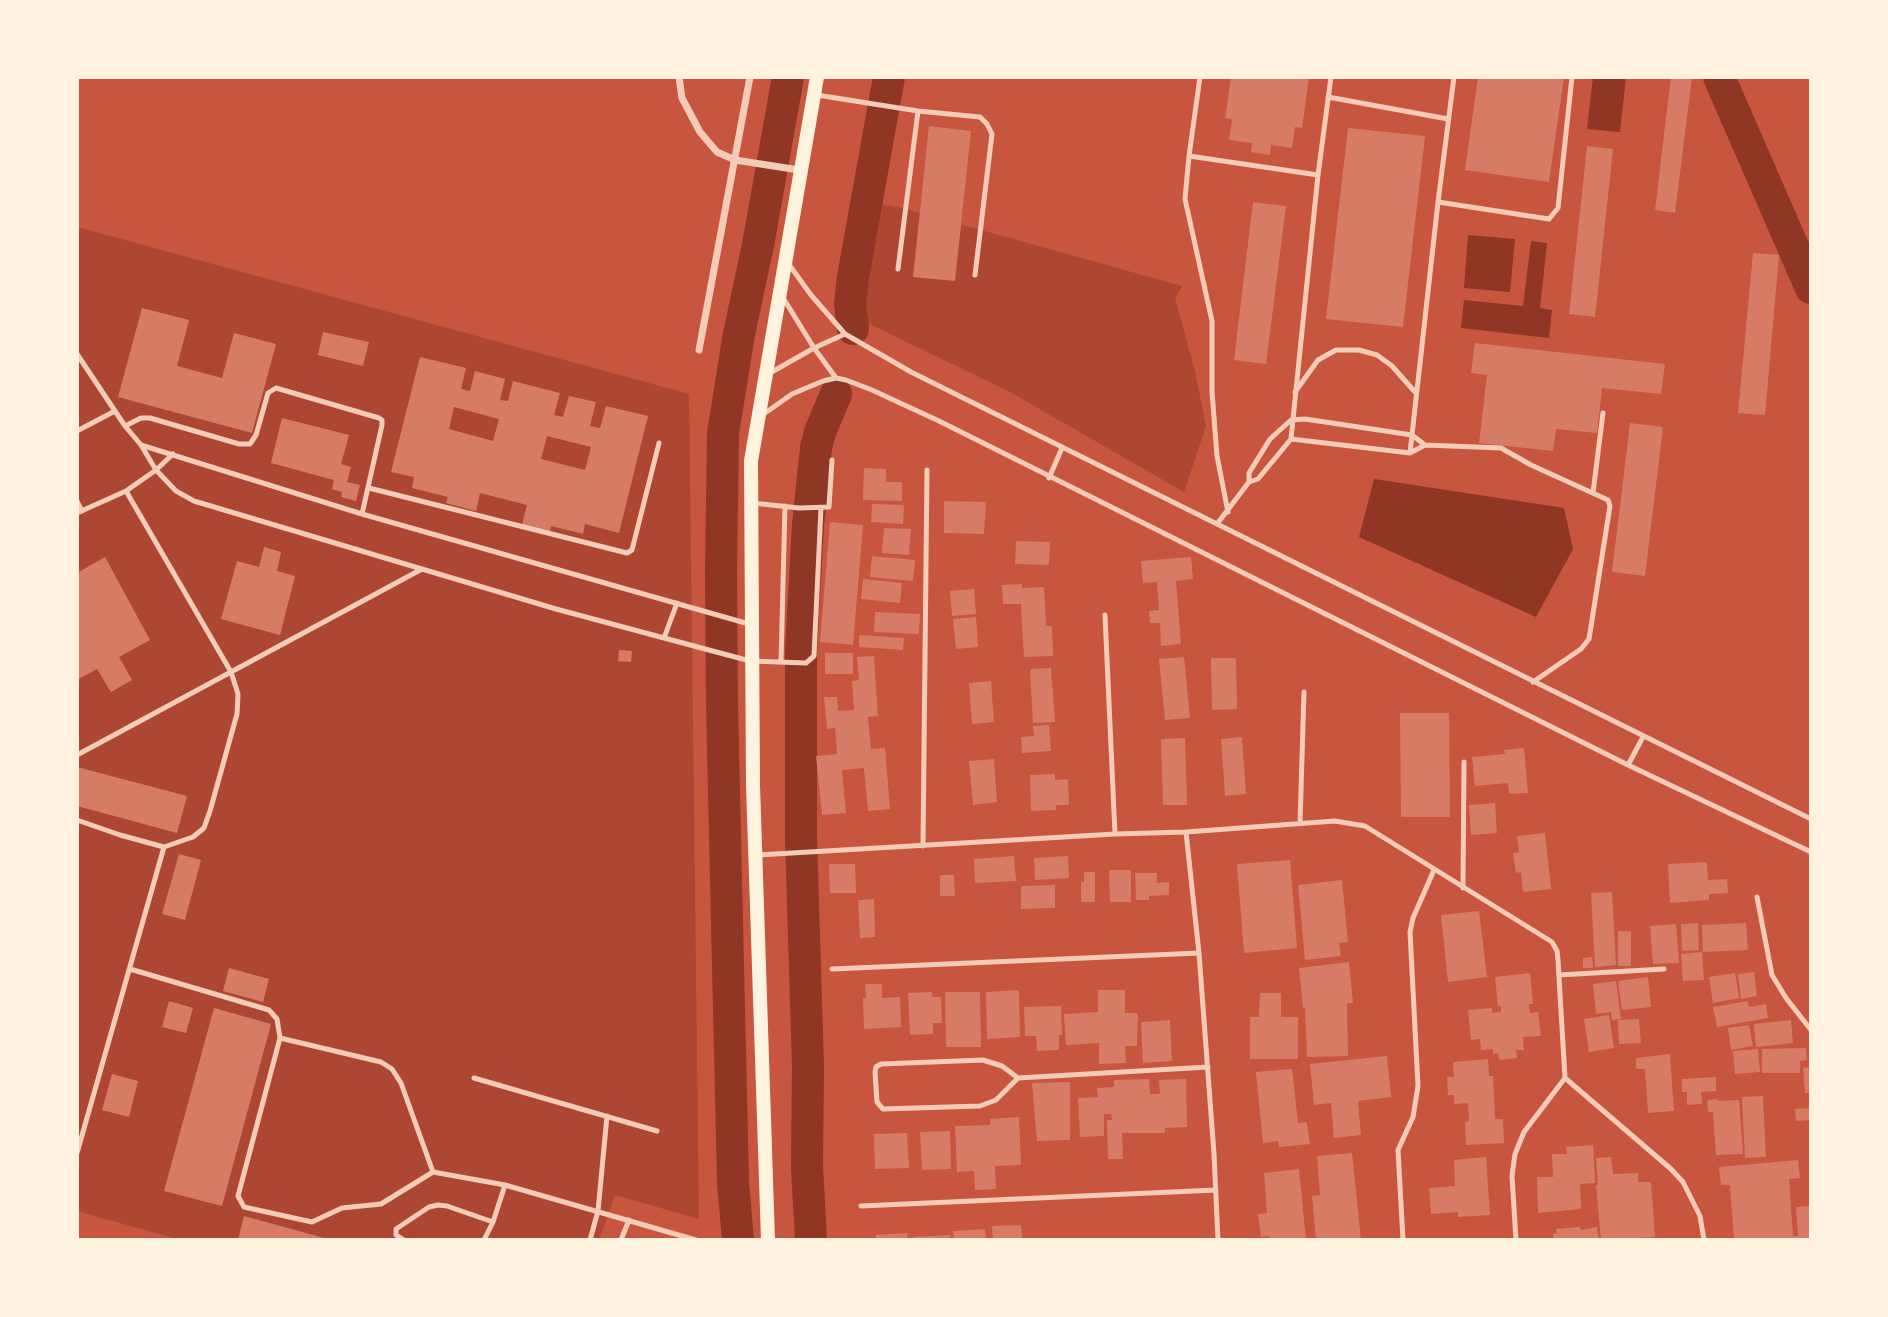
<!DOCTYPE html>
<style>
body{margin:0}
#map{position:relative;width:1888px;height:1317px;overflow:hidden;background:#c8553d;font-family:Rubik,sans-serif}
canvas{display:block}
.frame{position:absolute;inset:0;border:79px solid #fff3e0;pointer-events:none}
</style>
<div id="map">
<canvas width="1888" height="1317"></canvas>
<div class="frame"></div>
</div>
<script>
const ctx = document.querySelector('canvas').getContext('2d');
ctx.lineJoin = 'round';
function paint(path, color) {
  ctx.fillStyle = color;
  ctx.fill(path, 'evenodd');
}
function poly(rows) {
  const path = new Path2D();
  for (const r of rows) {
    path.moveTo(r[0], r[1]);
    for (let i = 2; i < r.length; i += 2) path.lineTo(r[i], r[i + 1]);
  }
  return path;
}
function trace(path, color, width, dash) {
  ctx.strokeStyle = color;
  ctx.lineWidth = width;
  ctx.lineCap = dash ? 'butt' : 'round';
  ctx.setLineDash(dash || []);
  ctx.stroke(path);
}
const green = poly([
 [874,203,902,208,1182,286,1175,298,1195,371,1206,426,1184,492,1010,392,855,317],
 [77,227,689,394,699,1219,615,1195,599,1240,181,1240,77,1211]
]);
const water = poly([
 [1593,77,1626,77,1620,132,1587,129],
 [1468,235,1515,239,1510,292,1464,288],
 [1531,241,1547,243,1540,308,1552,310,1549,338,1461,328,1464,300,1523,306],
 [1374,479,1564,508,1573,549,1536,617,1359,537]
]);
const river = poly([
 [1719,77,1811,288],
 [853,329,850,304,853,277,889,77],
 [738,1240,733,1182,722,705,721,572,723,433,739,334,758,245,788,77],
 [811,1240,807,1167,808,1066,801,839,801,652,808,525,816,448,820,432,836,394]
]);
const building = poly([
 [1231,77,1309,77,1302,128,1295,127,1292,148,1271,145,1270,155,1251,152,1252,143,1229,140,1232,119,1225,118],
 [1478,77,1564,77,1549,182,1465,170],
 [1671,77,1692,77,1675,213,1655,210],
 [929,126,971,131,955,281,913,277],
 [1348,128,1425,136,1403,327,1326,319],
 [1587,146,1613,149,1595,317,1569,314],
 [1253,202,1286,206,1266,364,1234,360],
 [1753,253,1779,255,1765,415,1738,413],
 [142,308,189,320,177,366,222,378,234,333,276,344,252,433,118,397],
 [323,332,369,342,363,366,318,355],
 [1475,343,1665,364,1661,394,1602,388,1597,433,1556,429,1553,451,1479,443,1487,375,1471,373],
 [420,357,466,368,461,389,470,391,475,371,505,379,500,400,508,401,513,381,560,393,554,415,563,417,569,396,596,402,590,426,600,428,606,406,648,416,619,533,585,524,583,534,551,526,550,532,522,525,527,505,480,493,476,511,446,503,448,497,412,488,414,477,391,472],
 [454,407,499,419,493,441,449,429],
 [547,436,591,447,585,470,541,459],
 [282,418,349,435,341,464,351,467,347,482,360,485,356,501,341,497,342,492,332,489,334,480,271,463],
 [1630,423,1663,427,1645,576,1612,572],
 [864,468,886,469,886,482,902,482,902,501,863,500],
 [944,501,986,502,984,534,944,533],
 [872,504,904,505,903,524,871,522],
 [830,522,863,525,853,645,820,642],
 [884,528,911,529,909,555,882,553],
 [1016,541,1050,542,1049,565,1015,564],
 [264,547,281,552,277,571,295,576,280,635,221,619,237,561,259,567],
 [872,556,915,560,913,581,870,577],
 [105,557,150,640,119,657,132,680,111,692,97,669,77,680,77,573],
 [1191,557,1193,579,1176,581,1181,644,1161,646,1160,623,1150,623,1149,611,1159,610,1157,582,1143,583,1141,561],
 [863,579,902,583,900,603,861,599],
 [1022,584,1022,588,1044,587,1046,626,1052,626,1053,656,1024,657,1021,604,1003,604,1002,585],
 [974,589,976,614,952,616,950,591],
 [875,612,920,614,919,634,874,632],
 [976,617,978,647,956,649,953,619],
 [859,635,904,638,903,650,859,647],
 [619,650,632,651,631,662,618,661],
 [825,653,853,653,853,674,825,674],
 [874,656,878,716,868,717,871,749,885,748,890,809,868,811,864,768,842,770,846,813,822,815,816,756,837,754,835,728,827,729,824,697,837,697,838,711,854,710,852,681,859,680,857,657],
 [1184,657,1190,718,1165,720,1159,659],
 [1211,658,1236,658,1237,709,1212,710],
 [1051,668,1055,722,1033,723,1030,669],
 [991,681,994,722,972,724,969,683],
 [1400,713,1449,713,1450,817,1401,817],
 [1049,725,1051,751,1022,753,1021,737,1034,736,1033,726],
 [1242,737,1246,794,1225,796,1221,739],
 [1185,738,1187,805,1163,805,1161,739],
 [1524,748,1528,793,1509,794,1508,783,1475,786,1472,757,1505,754,1504,750],
 [994,759,997,802,973,805,969,761],
 [77,767,187,796,177,833,77,806],
 [1055,774,1055,780,1068,779,1069,805,1056,805,1056,810,1031,811,1030,775],
 [1495,803,1497,833,1471,835,1469,805],
 [1545,833,1551,889,1523,892,1521,872,1516,873,1513,853,1519,852,1517,836],
 [179,854,201,860,185,920,162,914],
 [1014,856,1016,881,975,883,974,859],
 [1068,856,1069,878,1035,880,1034,858],
 [1290,860,1297,948,1244,953,1237,864],
 [1707,862,1708,880,1727,879,1728,893,1709,894,1709,900,1670,903,1668,864],
 [829,864,855,864,856,893,830,893],
 [1109,870,1131,870,1131,902,1110,902],
 [1084,872,1095,872,1095,902,1081,902,1081,882,1084,882],
 [1135,873,1157,873,1157,883,1169,882,1169,895,1149,896,1149,900,1136,900],
 [940,875,954,875,955,896,940,896],
 [1342,880,1348,942,1339,943,1341,956,1305,960,1298,885],
 [1055,885,1055,908,1021,909,1021,886],
 [1612,892,1616,965,1595,967,1591,893],
 [874,899,875,937,860,938,858,900],
 [1479,911,1487,977,1448,982,1441,915],
 [1698,923,1699,950,1682,951,1681,924],
 [1746,923,1748,950,1703,952,1702,925],
 [1676,924,1679,963,1653,964,1650,926],
 [1618,931,1631,931,1631,966,1618,966],
 [1702,952,1704,980,1683,981,1681,954],
 [1592,957,1593,968,1583,968,1583,958],
 [1349,962,1353,1003,1347,1003,1348,1056,1307,1057,1305,1007,1303,1008,1299,968],
 [229,968,269,979,263,1002,223,991],
 [1754,972,1757,996,1741,999,1738,974],
 [1530,973,1533,1004,1529,1004,1530,1013,1538,1012,1541,1036,1523,1037,1524,1050,1516,1050,1517,1058,1499,1060,1498,1053,1493,1054,1493,1049,1481,1050,1480,1039,1471,1040,1468,1010,1492,1008,1492,1013,1501,1012,1501,1006,1498,1006,1495,977],
 [1735,973,1739,998,1713,1003,1709,977],
 [1648,977,1651,1007,1622,1010,1618,981],
 [1616,981,1621,1019,1612,1020,1611,1012,1596,1014,1593,984],
 [865,984,882,984,882,998,900,997,901,1027,864,1029,863,998,866,998],
 [1019,990,1020,1037,987,1039,986,992],
 [1098,990,1125,990,1125,1013,1138,1013,1137,1046,1125,1046,1126,1063,1099,1064,1099,1043,1066,1045,1064,1014,1098,1012],
 [932,992,932,997,941,997,942,1023,933,1023,933,1034,910,1035,908,993],
 [945,992,980,992,981,1047,946,1047],
 [1260,993,1281,993,1281,1017,1298,1017,1298,1059,1250,1059,1250,1017,1259,1017],
 [169,1001,193,1008,186,1033,162,1027],
 [1748,1001,1749,1007,1766,1004,1768,1018,1717,1027,1713,1007],
 [1061,1006,1062,1035,1059,1035,1059,1050,1037,1051,1036,1036,1025,1036,1024,1007],
 [214,1008,271,1024,222,1206,164,1191],
 [1609,1015,1614,1048,1589,1052,1584,1019],
 [1639,1019,1641,1043,1619,1044,1618,1020],
 [1170,1020,1172,1061,1143,1063,1141,1022],
 [1791,1020,1793,1043,1756,1047,1754,1024],
 [1749,1025,1753,1046,1731,1050,1728,1028],
 [1806,1048,1807,1060,1800,1061,1800,1073,1762,1073,1762,1049],
 [1758,1049,1760,1072,1735,1074,1733,1051],
 [1670,1054,1674,1111,1648,1113,1645,1069,1636,1069,1636,1058],
 [1387,1056,1391,1097,1358,1101,1361,1135,1334,1138,1331,1103,1314,1105,1310,1064],
 [1488,1059,1489,1076,1493,1076,1495,1119,1503,1119,1504,1143,1466,1145,1465,1122,1469,1121,1468,1103,1454,1104,1454,1095,1448,1095,1447,1077,1454,1077,1453,1062],
 [1811,1067,1811,1093,1805,1093,1803,1068],
 [1292,1069,1298,1123,1307,1122,1310,1144,1279,1147,1278,1141,1263,1143,1256,1072],
 [112,1074,138,1081,129,1117,102,1110],
 [1716,1077,1716,1091,1701,1092,1702,1104,1687,1105,1687,1092,1682,1092,1682,1079],
 [1149,1079,1150,1094,1160,1094,1159,1080,1186,1079,1187,1127,1165,1128,1165,1133,1122,1133,1123,1159,1108,1159,1107,1120,1112,1120,1111,1114,1104,1114,1104,1136,1080,1137,1078,1098,1098,1097,1097,1088,1114,1087,1114,1080],
 [1070,1082,1070,1140,1037,1141,1032,1083],
 [1763,1096,1766,1157,1745,1158,1742,1097],
 [1718,1099,1718,1101,1739,1100,1743,1154,1716,1155,1713,1112,1708,1112,1707,1100],
 [1811,1108,1811,1120,1796,1121,1795,1109],
 [1019,1117,1021,1165,995,1166,996,1189,975,1190,974,1171,957,1172,955,1126,990,1125,990,1119],
 [950,1131,951,1169,922,1170,920,1132],
 [907,1133,909,1168,875,1169,874,1134],
 [1593,1145,1595,1183,1580,1184,1581,1209,1538,1213,1537,1177,1553,1177,1552,1154,1567,1154,1566,1147],
 [1352,1153,1361,1240,1316,1240,1312,1196,1320,1195,1317,1156],
 [1486,1157,1490,1215,1458,1217,1458,1212,1431,1214,1429,1188,1455,1186,1454,1160],
 [1611,1157,1613,1174,1638,1173,1638,1182,1651,1182,1655,1237,1639,1238,1639,1240,1601,1240,1596,1185,1598,1185,1596,1158],
 [1798,1160,1800,1178,1789,1179,1793,1236,1798,1236,1796,1207,1811,1206,1811,1240,1734,1240,1730,1185,1721,1185,1719,1167],
 [1299,1169,1306,1240,1270,1240,1269,1236,1261,1237,1258,1214,1267,1213,1264,1173],
 [244,1216,328,1239,328,1240,238,1240],
 [1021,1225,1022,1240,993,1240,992,1226],
 [1580,1227,1581,1230,1597,1227,1599,1240,1554,1240,1553,1234,1557,1233,1556,1229],
 [985,1229,986,1240,954,1240,953,1231],
 [907,1233,908,1240,876,1240,876,1235],
 [950,1235,950,1240,913,1240,913,1237]
]);
const service = poly([
 [1200,77,1189,156,1318,175],
 [817,95,918,111,980,117,987,124,992,134,975,275],
 [1328,97,1448,119],
 [1189,156,1185,199,1212,321,1212,392,1217,456,1228,512],
 [1438,202,1454,77],
 [788,263,811,295,845,334,911,372,1811,819],
 [898,269,918,111],
 [782,296,814,348,836,378],
 [77,354,125,426,141,445],
 [770,373,814,348,845,334],
 [1295,392,1318,360,1336,350,1359,350,1377,355,1392,366,1415,392],
 [761,416,792,394,823,381,836,378,846,380,872,390,939,421,1628,765,1811,852],
 [125,426,141,418,150,418,239,444,250,444,256,435,268,393,276,388,379,418,382,420,382,425,362,514],
 [77,431,115,411],
 [1291,439,1318,175,1331,77],
 [1410,453,1438,202,1549,219,1558,208,1572,77],
 [1049,478,1062,448],
 [1249,482,1258,479,1291,439,1410,453,1425,445,1501,448,1531,465,1608,500,1610,506,1589,639,1581,649,1533,682],
 [369,488,627,553,632,550,659,443],
 [1593,493,1603,413],
 [77,501,82,511],
 [753,503,799,508,829,507,832,460],
 [77,513,126,491,156,470,173,454],
 [1217,524,1249,482,1249,473,1270,439,1291,420,1305,419,1412,435,1425,445],
 [1105,615,1115,834],
 [749,624,362,514,141,445,156,470,176,491,194,501,556,609,750,661,806,663,814,656,821,508],
 [664,638,677,603],
 [781,662,785,506],
 [77,755,422,569],
 [1628,765,1643,737],
 [77,820,120,835,164,847,193,837,204,828,210,811,237,714,238,694,231,672,126,491],
 [1300,823,1304,692],
 [1186,832,1199,953,1214,1154,1218,1240],
 [923,846,927,470],
 [758,855,1115,834,1186,832,1335,821,1365,826,1552,942,1557,951,1558,960,1565,1078,1671,1169,1683,1182,1700,1216,1704,1240],
 [1463,888,1464,762],
 [1757,897,1772,975,1786,998,1811,1030],
 [130,969,269,1010,277,1019,280,1038,238,1196,244,1207,312,1222,342,1208,381,1204,433,1172,505,1185,696,1240],
 [832,969,1199,953],
 [1559,975,1664,969],
 [280,1038,381,1062,392,1069,401,1083,433,1172],
 [474,1078,657,1131],
 [1018,1078,996,1100,980,1106,883,1109,877,1102,875,1072,876,1067,881,1064,983,1060,1002,1066,1018,1078,1208,1067],
 [77,1153,164,847],
 [861,1206,1216,1190],
 [404,1240,396,1235,396,1229,429,1207,438,1205,447,1206,493,1222],
 [484,1240,493,1222,505,1185],
 [590,1240,598,1211,607,1116],
 [621,1240,629,1220],
 [1403,1240,1398,1150,1413,1117,1418,1086,1410,932,1413,918,1434,870],
 [1516,1240,1512,1176,1515,1154,1524,1132,1565,1078]
]);
const minor = poly([
 [679,77,682,98,700,132,717,152,735,160,799,170],
 [699,350,750,77]
]);
const secondary = poly([
 [768,1240,753,785,751,461,817,77]
]);
paint(green, '#ae4732');
paint(water, '#8f3625');
trace(river, '#8f3625', 32);
paint(building, '#d67c66');
trace(service, '#f1ccb7', 5);
trace(minor, '#f1ccb7', 7);
trace(secondary, '#fff3e0', 14);
</script>
